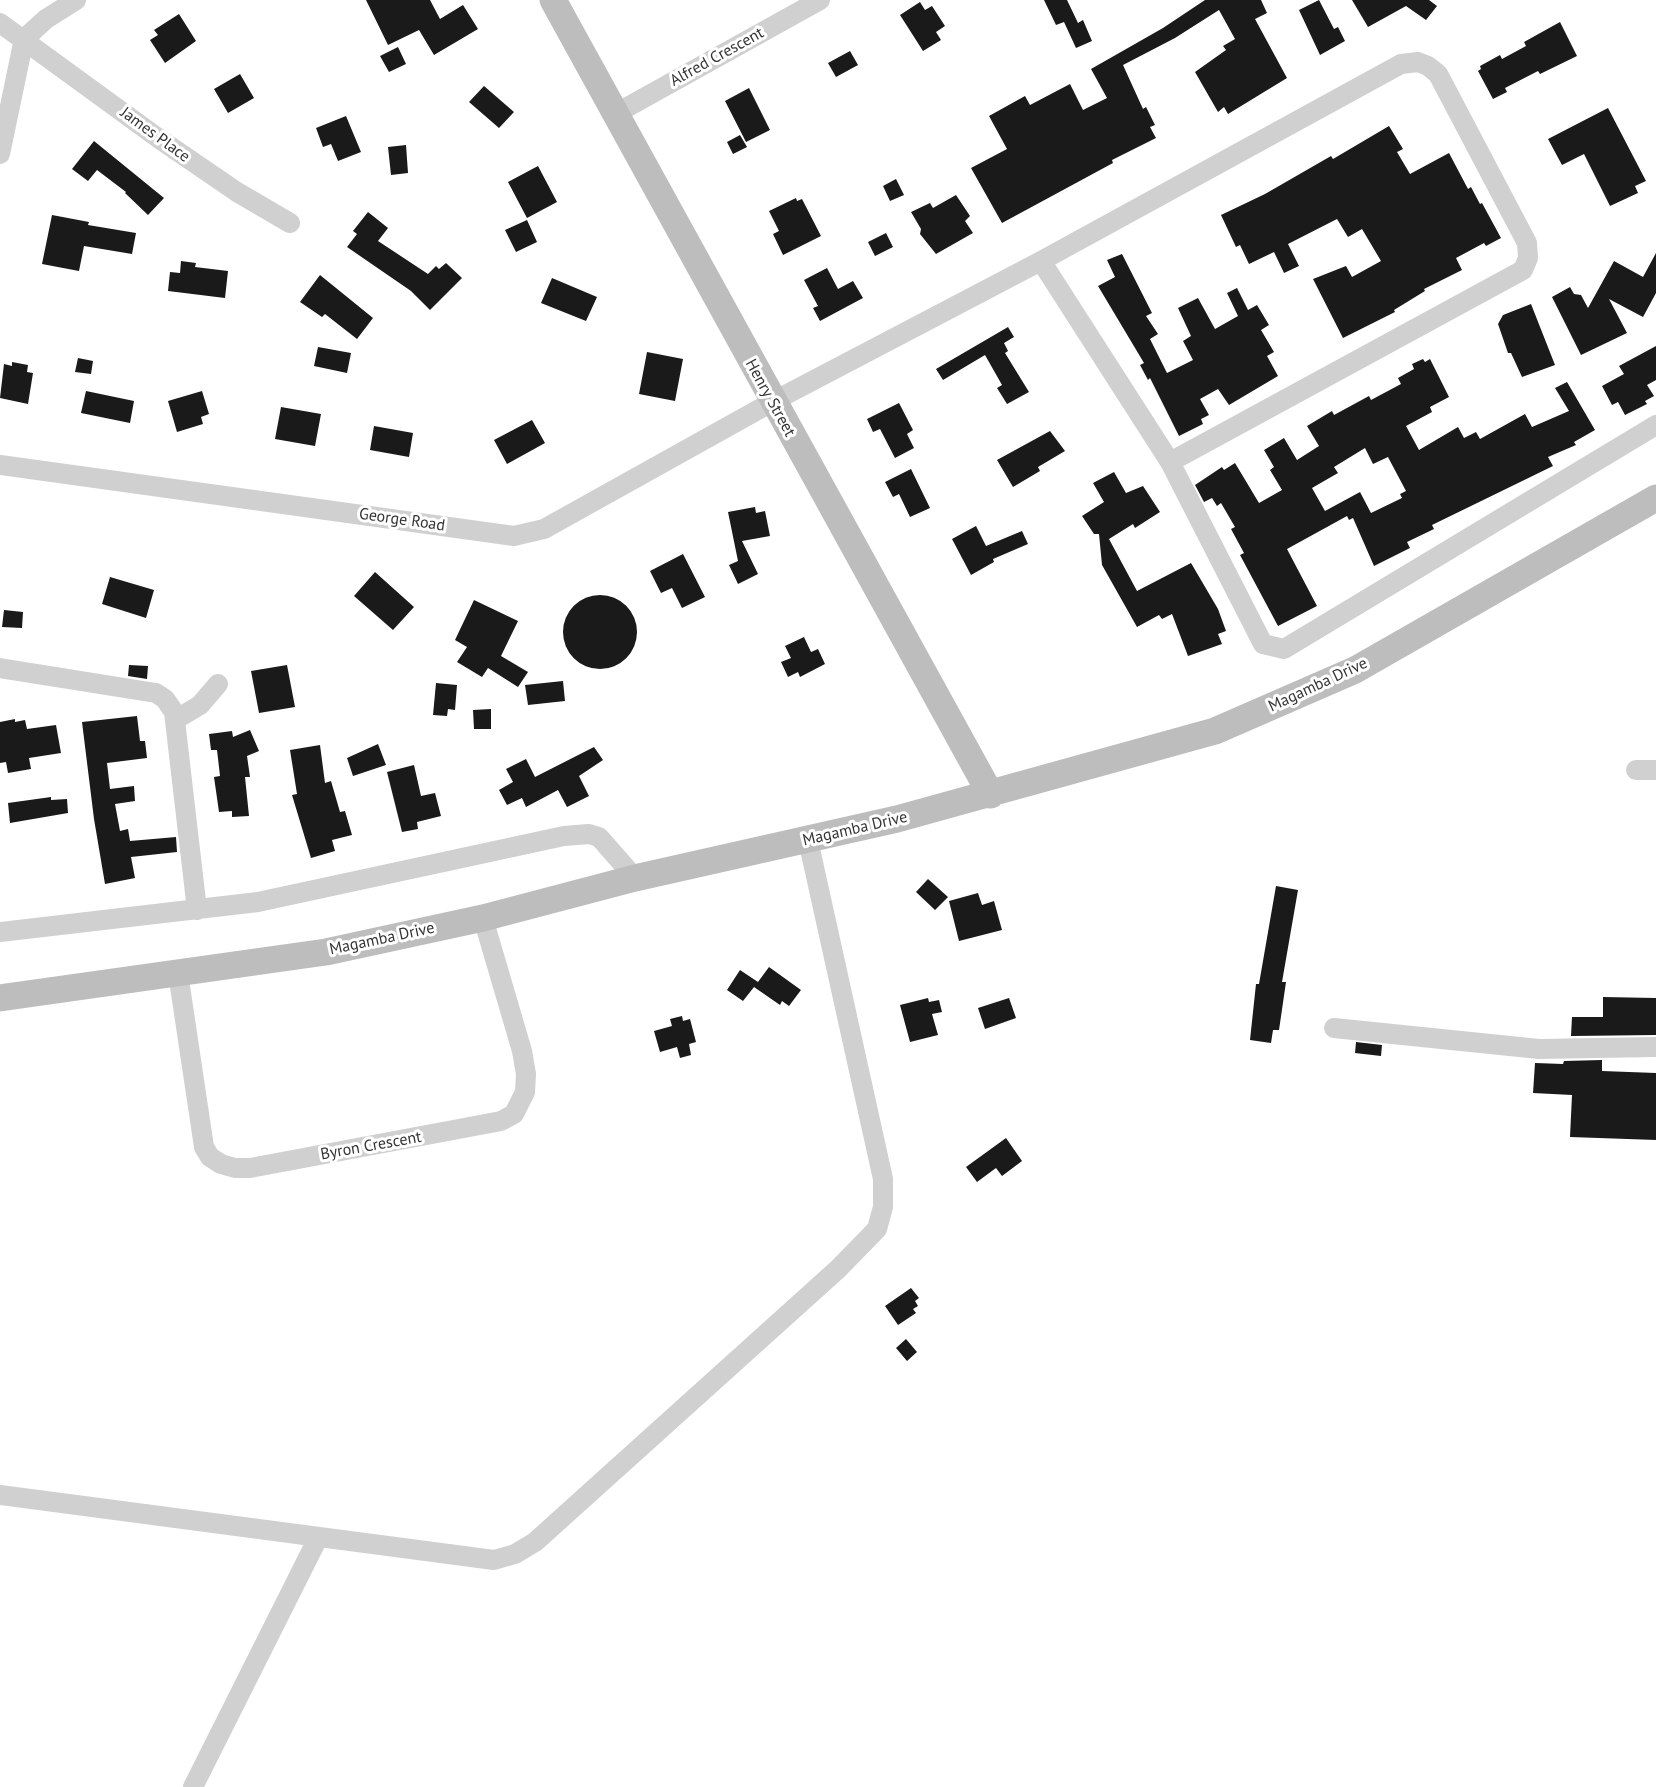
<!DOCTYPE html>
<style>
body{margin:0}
canvas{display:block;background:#fff}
</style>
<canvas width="1656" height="1787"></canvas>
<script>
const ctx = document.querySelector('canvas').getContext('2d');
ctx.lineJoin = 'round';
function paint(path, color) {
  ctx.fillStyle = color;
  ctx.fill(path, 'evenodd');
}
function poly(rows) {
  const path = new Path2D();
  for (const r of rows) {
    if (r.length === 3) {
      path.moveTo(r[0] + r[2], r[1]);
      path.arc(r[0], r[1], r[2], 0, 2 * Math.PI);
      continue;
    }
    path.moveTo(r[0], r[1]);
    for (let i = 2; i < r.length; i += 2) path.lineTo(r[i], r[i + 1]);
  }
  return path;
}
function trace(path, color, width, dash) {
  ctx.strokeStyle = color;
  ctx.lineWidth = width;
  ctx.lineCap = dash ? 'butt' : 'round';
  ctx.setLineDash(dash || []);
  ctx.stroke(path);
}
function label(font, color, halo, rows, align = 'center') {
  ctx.font = font + ' "PT Sans",sans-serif';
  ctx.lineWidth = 6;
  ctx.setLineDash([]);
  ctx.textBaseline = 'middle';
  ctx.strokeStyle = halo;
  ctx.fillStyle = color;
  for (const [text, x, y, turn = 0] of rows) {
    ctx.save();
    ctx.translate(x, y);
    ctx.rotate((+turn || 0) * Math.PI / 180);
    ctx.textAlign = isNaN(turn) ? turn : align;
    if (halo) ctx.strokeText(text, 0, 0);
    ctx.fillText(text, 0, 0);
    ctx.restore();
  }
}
const building = poly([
 [366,0,430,0,440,19,463,5,478,29,434,55,419,30,388,45],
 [1044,0,1067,0,1078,23,1083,20,1092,41,1076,48,1064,22,1056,25],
 [1205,0,1261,0,1267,13,1255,19,1287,78,1228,114,1224,107,1218,112,1195,72,1226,50,1223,46,1235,39,1219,10,1175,38,1123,65,1143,109,1146,107,1155,125,1150,127,1156,138,1112,160,1113,163,1002,223,971,168,1007,149,989,116,1025,96,1030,105,1070,84,1083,110,1107,98,1091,69,1163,28],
 [1319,0,1334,29,1338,27,1345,41,1320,55,1299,10],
 [1352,0,1429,0,1437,6,1426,20,1406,6,1368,27],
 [920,2,925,10,932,6,945,26,936,32,941,40,923,51,900,15],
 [179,14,196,41,165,63,150,40,158,35,154,30],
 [1560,22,1577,56,1540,74,1538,71,1505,88,1507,92,1493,99,1478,71,1481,69,1480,66,1500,55,1502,59,1526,46,1524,42],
 [398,47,406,64,389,72,380,56],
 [850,51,858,65,836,77,828,63],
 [240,74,254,98,228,113,214,89],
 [484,86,514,112,499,128,469,102],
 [749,88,770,130,746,142,725,101],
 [1608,108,1646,181,1635,186,1638,193,1610,206,1584,154,1562,165,1548,139],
 [346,116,361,152,338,161,331,144,323,147,316,128],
 [1389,126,1403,149,1397,152,1410,174,1449,153,1468,189,1471,187,1480,204,1482,203,1501,238,1486,246,1484,243,1456,258,1462,270,1424,289,1425,291,1394,310,1395,312,1343,338,1313,279,1346,266,1352,277,1381,261,1362,229,1348,237,1337,219,1288,244,1299,266,1284,273,1274,252,1249,264,1240,245,1236,247,1221,215,1265,194,1331,156,1333,159],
 [740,135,747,147,733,154,727,142],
 [94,141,164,198,148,215,125,193,126,192,97,170,88,181,72,169],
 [406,145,408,173,391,175,388,147],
 [538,166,557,202,527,218,508,182],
 [896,179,904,195,890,201,883,186],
 [956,195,970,216,965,221,973,233,936,254,920,234,921,229,911,212,930,203,933,208],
 [796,198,797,201,802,199,821,236,783,255,773,234,779,231,769,211],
 [368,212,388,228,378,241,428,274,436,266,439,269,446,263,462,278,430,310,411,291,347,247,357,234,353,231],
 [52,215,89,222,88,225,136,233,132,254,84,246,79,271,42,264],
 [527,220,537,242,516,252,505,230],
 [886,233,893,247,875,256,868,242],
 [1656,253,1656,293,1643,317,1609,299,1627,333,1581,355,1552,297,1570,287,1574,294,1581,295,1588,308,1614,261,1643,277],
 [1122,254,1152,313,1146,316,1158,334,1150,339,1167,373,1193,360,1183,341,1191,336,1178,308,1198,298,1215,329,1238,316,1227,293,1237,288,1248,310,1257,305,1269,325,1261,330,1274,352,1267,356,1278,376,1229,405,1218,389,1200,399,1209,415,1201,419,1203,424,1179,436,1150,378,1148,380,1140,365,1144,363,1098,286,1115,277,1107,260],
 [181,261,196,263,195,267,228,271,225,298,168,291,170,272,180,273],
 [827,268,838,289,853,281,863,298,820,321,813,308,818,306,804,280],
 [320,275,373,318,357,339,325,314,322,317,300,302],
 [552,278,597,297,586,321,541,303],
 [1531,304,1555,365,1522,377,1511,353,1508,353,1498,324,1503,315],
 [1008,327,1014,337,1004,343,1008,351,1005,353,1029,392,1007,404,997,388,1002,385,985,355,943,380,936,369],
 [1656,346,1656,380,1647,385,1654,396,1645,401,1647,404,1625,415,1618,402,1612,405,1602,386,1624,374,1619,366],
 [318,347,351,353,347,373,314,366],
 [647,352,683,359,675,401,639,394],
 [78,358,93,361,91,374,75,372],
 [1423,359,1425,362,1430,359,1449,397,1430,407,1432,412,1406,426,1419,450,1458,427,1464,438,1476,432,1480,439,1525,414,1532,427,1569,411,1555,388,1567,382,1595,430,1574,442,1576,445,1548,457,1553,466,1432,525,1434,529,1407,542,1410,548,1374,566,1353,518,1349,520,1347,516,1287,549,1317,606,1278,626,1240,555,1244,553,1231,529,1235,527,1221,503,1217,506,1212,498,1204,502,1195,485,1222,467,1224,470,1235,463,1259,503,1282,490,1270,470,1274,467,1264,450,1284,438,1297,460,1319,446,1307,426,1332,411,1334,415,1369,396,1371,400,1401,384,1398,378,1414,369,1412,364],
 [1365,448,1373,464,1388,457,1389,459,1406,491,1400,494,1402,498,1371,513,1360,492,1325,511,1312,488,1338,473,1334,467],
 [12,362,28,365,27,372,33,373,28,404,0,398,4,364,12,366],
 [86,391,134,401,130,423,81,413],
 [202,391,209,414,201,417,203,424,177,432,168,401],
 [899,403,913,430,907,434,914,448,895,458,880,429,873,432,867,419],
 [281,407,321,414,315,446,275,439],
 [532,420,545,443,507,464,494,440],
 [374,426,413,433,409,457,370,450],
 [1050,431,1065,451,1038,467,1040,471,1013,487,997,460],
 [911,469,930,508,910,517,899,494,893,497,885,482],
 [1114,472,1126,493,1143,486,1160,512,1135,528,1133,524,1109,539,1137,591,1191,563,1218,609,1226,631,1218,634,1222,644,1188,656,1172,614,1162,619,1159,615,1137,627,1102,565,1099,534,1094,534,1082,516,1104,502,1093,483],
 [755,507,756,513,765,511,770,536,742,541,758,574,738,584,729,565,738,561,728,512],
 [976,526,986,546,1022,531,1028,544,993,559,994,562,971,575,952,539],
 [683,554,705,597,682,608,672,588,661,593,650,571],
 [375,572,414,607,393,630,354,596],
 [110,577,154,590,146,618,102,604],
 [600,632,37],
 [474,600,518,621,501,656,528,672,518,687,488,668,482,677,457,662,467,647,455,640],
 [4,610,23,612,22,628,2,627],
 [804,637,811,652,818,649,825,664,800,677,798,672,788,677,781,662,791,658,785,646],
 [129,665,148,666,147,679,128,676],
 [287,665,295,707,259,713,251,671],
 [563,681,565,701,528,705,525,685],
 [436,683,457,685,455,710,448,709,447,716,433,715],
 [491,709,491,729,474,729,473,710],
 [137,716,140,741,145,741,147,758,107,763,110,789,134,786,135,801,115,804,120,831,128,829,130,841,176,837,177,852,131,857,135,878,105,884,94,819,82,722],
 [15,719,15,722,25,720,27,729,56,725,61,753,29,758,31,769,8,773,6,762,0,763,0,722],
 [250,730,259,751,247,756,250,777,245,777,249,816,232,817,232,811,219,812,214,777,220,776,217,750,211,750,209,734,232,731,233,737],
 [378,744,386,765,353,776,347,758],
 [320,745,325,783,331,781,340,812,345,811,352,835,332,840,335,851,311,858,292,795,297,794,290,750],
 [594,747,603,760,579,776,589,796,567,807,558,790,526,807,522,798,507,805,499,790,513,782,506,769,526,759,535,777],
 [414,765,421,796,435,793,441,816,417,822,418,829,402,832,387,772],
 [51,797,51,800,67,799,68,813,10,823,8,803],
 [928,879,948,897,935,910,916,892],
 [1276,886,1298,890,1282,982,1286,982,1279,1030,1273,1030,1271,1043,1250,1040,1256,984,1259,984],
 [978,893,982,905,994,901,1002,930,959,941,949,901],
 [769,967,801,990,789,1006,782,1001,780,1005,754,987,743,1001,727,990,740,970,758,982],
 [1603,997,1656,998,1656,1035,1571,1036,1572,1017,1603,1017],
 [928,998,929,1002,939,1000,942,1012,932,1014,938,1035,910,1042,900,1005],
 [1009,998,1016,1018,985,1029,978,1008],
 [682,1016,683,1021,690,1019,696,1042,689,1044,691,1055,680,1058,677,1047,660,1052,654,1031,672,1026,670,1019],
 [1356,1042,1382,1045,1381,1056,1355,1053],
 [1602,1060,1602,1071,1656,1073,1656,1140,1570,1137,1572,1095,1533,1093,1535,1063,1563,1064,1564,1061],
 [1006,1138,1022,1161,1002,1176,996,1168,977,1182,966,1167],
 [911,1288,919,1298,915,1301,918,1306,913,1309,916,1313,898,1325,885,1306],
 [906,1339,917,1352,907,1361,896,1348]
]);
const street = poly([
 [0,23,158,138,237,192,290,223],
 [615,114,820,0],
 [0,154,24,39,46,19,76,0],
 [1041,261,1170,462,1263,644,1284,649,1656,425],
 [0,465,514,536,544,529,772,402,1041,261,1401,64,1418,62,1428,66,1438,74,1527,243,1528,258,1523,270,1170,462],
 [0,668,156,693,165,699,174,712,197,910],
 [175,720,200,705,218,684],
 [1636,770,1656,770],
 [0,932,258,902,564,836,589,834,599,837,635,878],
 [178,973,204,1147,210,1157,221,1164,235,1168,250,1168,480,1125,501,1121,514,1114,525,1092,526,1074,522,1051,483,918],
 [1334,1028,1539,1049,1656,1047],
 [0,1495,494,1560,515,1554,535,1542,838,1269,877,1229,883,1207,883,1179,808,840],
 [193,1787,318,1538]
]);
const secondary = poly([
 [553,0,991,795],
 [0,998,326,952,483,918,635,878,897,819,1215,731,1355,670,1656,498]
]);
const streetNames = [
 ["Alfred Crescent",717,57,-29],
 ["James Place",155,135,36],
 ["Henry Street",770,398,61],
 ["George Road",402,520,8],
 ["Magamba Drive",1318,685,-25],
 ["Magamba Drive",855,829,-13],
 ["Magamba Drive",382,939,-12],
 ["Byron Crescent",371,1146,-10]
];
paint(building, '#1a1a1a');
trace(street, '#d0d0d0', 20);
trace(secondary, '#bdbdbd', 27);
label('16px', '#333', '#fff', streetNames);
</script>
